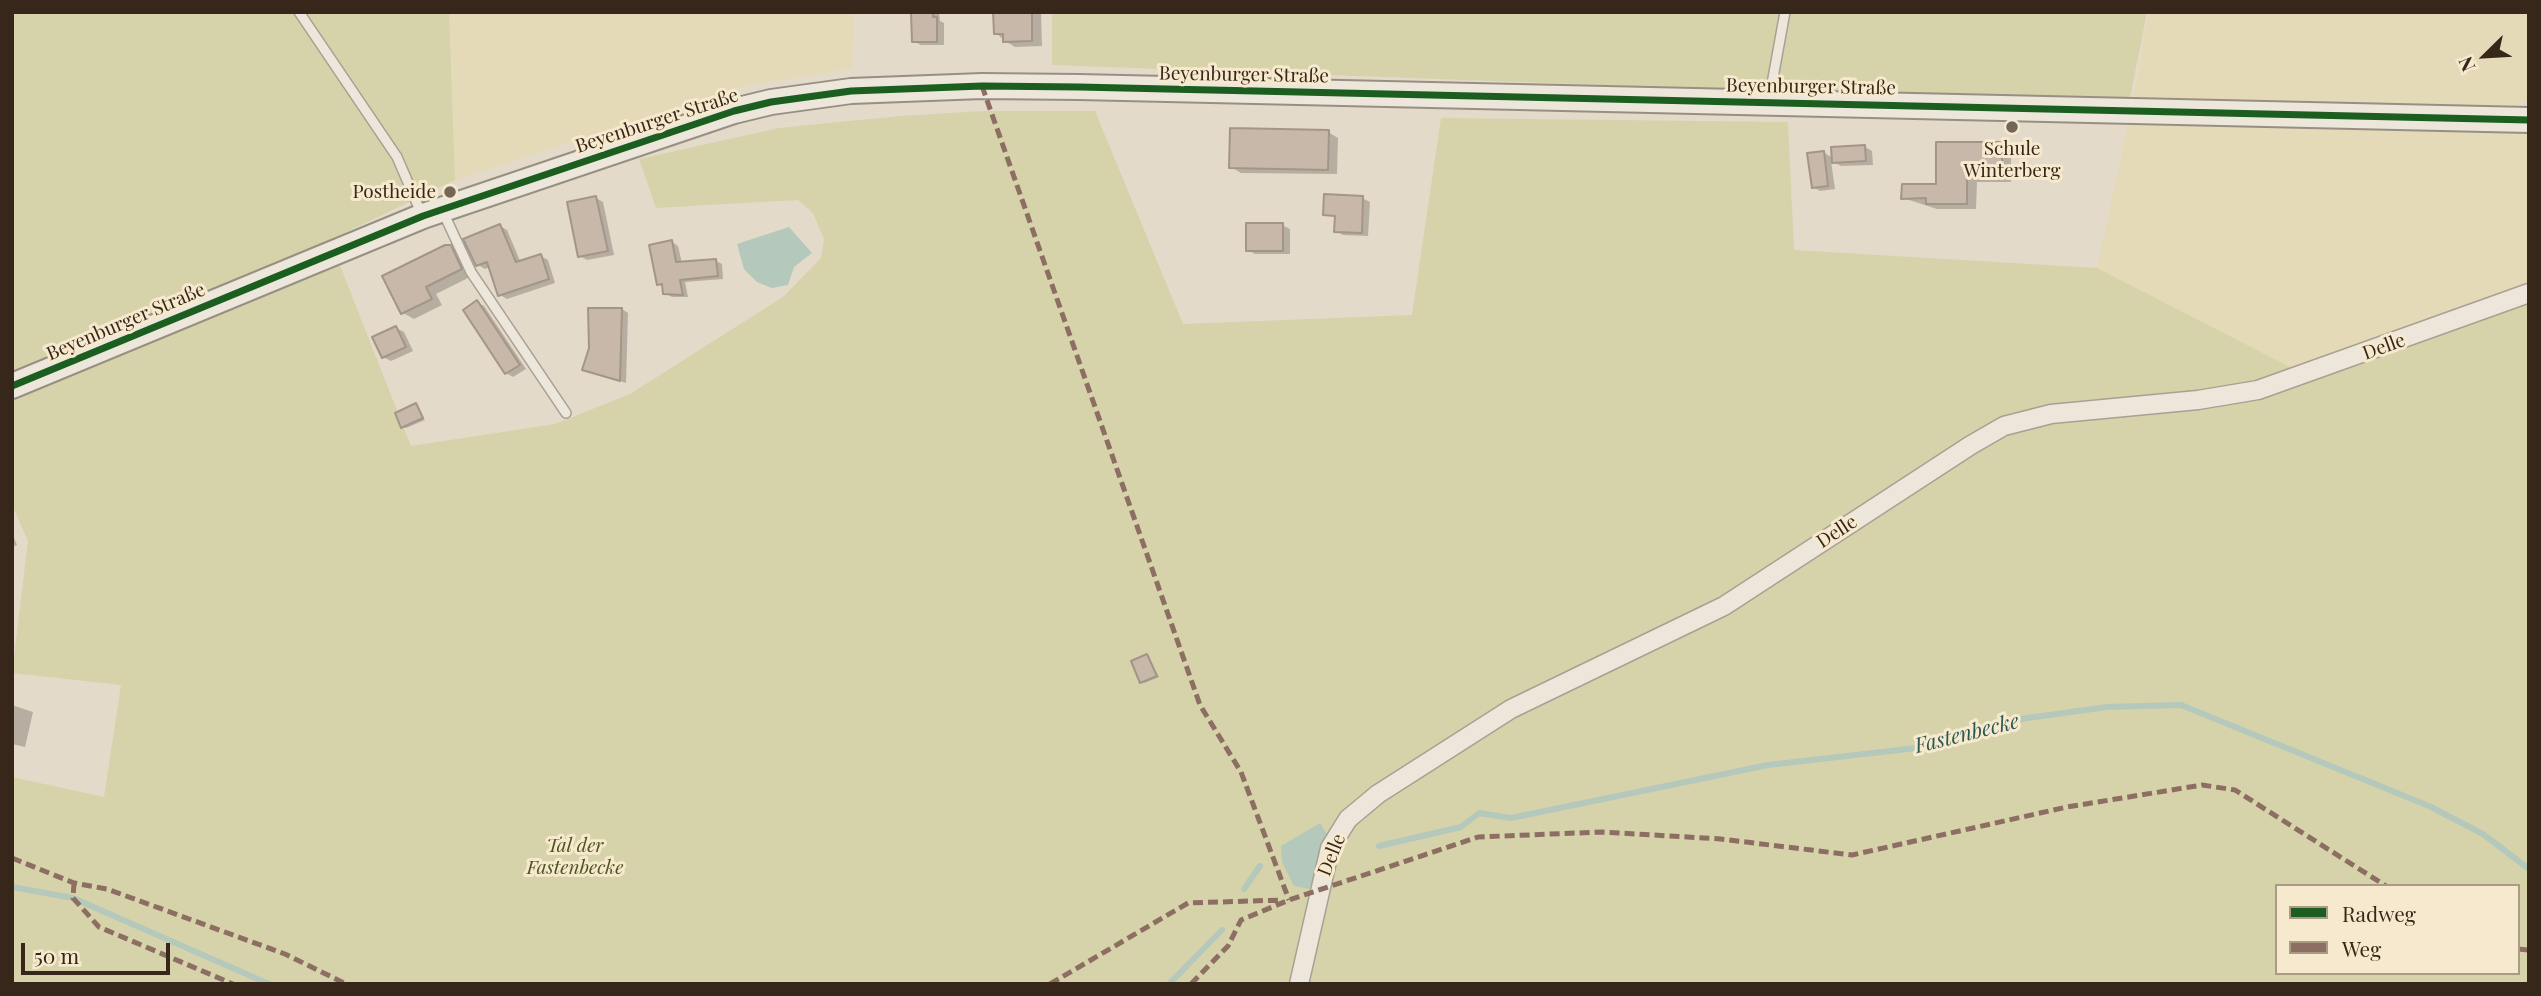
<!DOCTYPE html>
<meta charset="utf-8">
<style>
body{margin:0}
#map{position:relative;width:2541px;height:996px;overflow:hidden;background:#e4dac9;font-family:"Playfair Display",serif}
canvas{display:block}
.frame{position:absolute;inset:0;border:14px solid #37271b;pointer-events:none}
.legend{position:absolute;left:2275px;top:884px;width:245px;height:91px;box-sizing:border-box;background:#f7e9cd;border:2px solid #aa9b86;margin:0;padding:9px 12px;list-style:none;font-size:21px;color:#37271b}
.legend li{display:flex;align-items:center;gap:14px;height:35px}
.legend b{width:35px;border:2px solid #aa9b86}
.north{position:absolute;left:2450px;top:21px;width:70px;height:70px;-webkit-text-stroke:5px #f7e9cd;paint-order:stroke;rotate:246deg;font-size:19px;font-weight:700;line-height:28px;text-align:center;color:#37271b}
.north::after{content:'';display:block;margin:auto;width:24px;height:32px;background:#37271b;clip-path:polygon(50% 0,100% 100%,50% 72%,0 100%)}
.scale{position:absolute;left:21px;top:943px;width:149px;height:32px;box-sizing:border-box;border:4px solid #37271b;border-top:0;padding-left:9px;font-size:21px;line-height:24px;white-space:nowrap;color:#37271b;-webkit-text-stroke:5px #f7e9cd;paint-order:stroke}
</style>
<div id="map">
<canvas width="2541" height="996"></canvas>
<div class="frame"></div>
<ul class="legend">
<li><b style="height:9px;background:#1b5e20"></b>Radweg</li>
<li><b style="height:9px;background:#8d6e63"></b>Weg</li>
</ul>
<div class="north">N</div>
<div class="scale">50 m</div>
</div>
<script>
const ctx = document.querySelector('canvas').getContext('2d');
ctx.lineJoin = 'round';
function paint(path, color) {
  ctx.fillStyle = color;
  ctx.fill(path, 'evenodd');
}
function poly(rows) {
  const path = new Path2D();
  for (const r of rows) {
    path.moveTo(r[0], r[1]);
    for (let i = 2; i < r.length; i += 2) path.lineTo(r[i], r[i + 1]);
  }
  return path;
}
function trace(path, color, width, dash) {
  ctx.strokeStyle = color;
  ctx.lineWidth = width;
  ctx.lineCap = dash ? 'butt' : 'round';
  ctx.setLineDash(dash || []);
  ctx.stroke(path);
}
function label(font, color, halo, rows, align = 'center') {
  ctx.font = font + ' "Playfair Display",serif';
  ctx.lineWidth = 6;
  ctx.setLineDash([]);
  ctx.textBaseline = 'middle';
  ctx.strokeStyle = halo;
  ctx.fillStyle = color;
  for (const [text, x, y, turn = 0] of rows) {
    ctx.save();
    ctx.translate(x, y);
    ctx.rotate((+turn || 0) * Math.PI / 180);
    ctx.textAlign = isNaN(turn) ? turn : align;
    if (halo) ctx.strokeText(text, 0, 0);
    ctx.fillText(text, 0, 0);
    ctx.restore();
  }
}
const farmland = poly([
 [449,12,854,12,852,68,736,88,455,180],
 [2149,12,2529,12,2529,100,2521,100,2520,134,2529,134,2529,286,2296,370,2097,268,2132,106]
]);
const green = poly([
 [12,12,449,12,455,180,330,240,411,446,555,424,630,394,783,297,821,258,824,239,813,213,798,200,656,208,639,159,779,128,900,116,984,111,1095,111,1183,324,1412,315,1441,118,1788,122,1794,250,2097,268,2296,370,2529,286,2529,984,12,984,12,777,104,797,121,685,12,673,28,541,12,505],
 [2277,886,2518,886,2518,973,2277,973],
 [1052,12,1781,12,1766,91,1052,65],
 [1791,12,2147,12,2130,98,1776,93]
]);
const water = poly([
 [789,227,812,253,794,267,788,285,772,288,757,282,744,269,737,244],
 [1320,823,1329,838,1309,889,1294,886,1282,862,1281,846]
]);
const shadow = poly([
 [913,12,939,12,940,21,944,23,944,45,921,45,913,41],
 [995,12,1041,12,1042,46,1015,47,1005,41,996,33],
 [1328,132,1338,138,1337,174,1241,173,1231,167],
 [2002,144,2011,150,2011,182,1977,182,1976,209,1937,209,1903,198,1938,185],
 [1865,147,1872,151,1873,165,1841,166,1831,161,1835,189,1820,191,1813,187,1823,152,1833,158],
 [596,198,603,202,614,255,587,260,580,256],
 [1362,198,1370,202,1368,236,1343,235,1336,231,1337,218,1325,214],
 [1282,225,1290,229,1290,254,1255,254,1247,250],
 [500,226,507,230,521,263,541,256,548,260,555,283,507,299,500,295,490,267,485,269,478,265],
 [672,242,678,246,682,263,716,261,722,264,723,279,685,282,688,297,672,297,665,293,664,287,658,284],
 [450,247,462,253,472,276,436,294,442,305,414,319,403,313],
 [477,302,484,306,526,369,513,377,506,373],
 [622,309,628,313,626,383,584,369],
 [396,328,404,332,413,351,391,361,383,357],
 [416,405,425,420,406,428,403,426],
 [12,533,17,545,12,547],
 [1147,656,1159,677,1144,683,1141,682],
 [12,705,33,712,25,747,12,744]
]);
const stream = poly([
 [1379,846,1461,827,1479,813,1511,818,1768,765,1934,746,2013,720,2107,707,2181,705,2429,806,2483,834,2529,869],
 [12,887,73,898,269,984],
 [1244,889,1260,866],
 [1169,984,1222,930]
]);
const building = poly([
 [911,12,933,12,933,17,937,17,937,42,912,42,911,12],
 [993,12,1032,12,1032,41,1003,42,1003,34,994,34,993,12],
 [1230,128,1329,130,1328,170,1229,168,1230,128],
 [1936,142,2002,142,2002,177,1967,177,1967,204,1926,204,1926,198,1901,199,1902,184,1936,184,1936,142],
 [1865,145,1866,161,1832,163,1831,147,1865,145],
 [1824,151,1828,186,1812,188,1807,153,1824,151],
 [1324,194,1363,196,1362,233,1334,232,1335,216,1323,215,1324,194],
 [596,196,608,251,578,257,567,202,596,196],
 [1246,223,1283,223,1283,251,1246,251,1246,223],
 [500,224,516,262,541,254,549,279,498,296,487,262,476,266,463,239,500,224],
 [672,240,676,262,716,259,718,276,680,280,683,295,663,294,662,284,657,285,649,245,672,240],
 [445,245,451,245,462,269,426,287,432,299,401,314,382,276,445,245],
 [477,300,520,365,505,374,463,310,477,300],
 [588,308,622,308,620,381,582,370,589,348,588,308],
 [396,326,406,347,382,358,372,337,396,326],
 [416,403,423,418,401,428,395,413,416,403],
 [1147,654,1157,676,1140,683,1131,661,1147,654]
]);
const service = poly([
 [299,12,397,157,422,215],
 [1769,100,1785,12],
 [443,212,471,272,566,413]
]);
const minor = poly([
 [1299,984,1330,848,1348,819,1378,794,1511,709,1724,606,1971,445,2004,426,2051,414,2198,400,2258,390,2529,293]
]);
const secondary = poly([
 [12,386,423,216,734,111,771,102,851,91,982,86,1079,87,2529,120]
]);
const quiet = poly([
 [982,86,1200,705,1241,772,1289,900],
 [12,858,74,883,107,889,285,954,346,984],
 [74,883,73,898,99,927,233,984],
 [2518,949,2529,950],
 [1050,984,1188,903,1282,900],
 [1191,984,1228,946,1241,920,1289,900,1478,837,1602,832,1721,839,1852,855,2067,807,2202,785,2235,790,2386,886]
]);
const cycleway = poly([
 [12,386,423,216,734,111,771,102,851,91,982,86,1079,87,2529,120]
]);
const markers = [
 [2012,127,7,"#746658"],
 [450,192,7,"#746658"]
];
const streetNames = [
 ["Beyenburger Straße",1244,75,1],
 ["Beyenburger Straße",1811,87,1],
 ["Beyenburger Straße",657,121,-18],
 ["Beyenburger Straße",126,322,-23],
 ["Delle",2384,347,-20],
 ["Delle",1837,532,-33],
 ["Delle",1332,855,-68]
];
const poiNames = [
 ["Schule",2012,149],
 ["Winterberg",2012,171],
 ["Postheide",436,192,"right"]
];
const parkNames = [
 ["Tal der",575,846],
 ["Fastenbecke",575,868]
];
const waterNames = [
 ["Fastenbecke",1967,734,-14]
];
paint(farmland, '#e5dab8');
paint(green, '#d6d3aa');
paint(water, '#b5c8bc');
paint(shadow, '#0003');
trace(stream, '#b5c8bc', 6);
paint(building, '#c8b8a9');
trace(building, '#a49589', 2);
trace(service, '#a99f93', 12);
trace(minor, '#a99f93', 21);
trace(secondary, '#988f83', 28);
trace(service, '#ece6db', 9);
trace(minor, '#ece6db', 18);
trace(secondary, '#ece6db', 24);
trace(quiet, '#8d6e63', 5, [10, 5]);
trace(cycleway, '#1b5e20', 7);
for (const [x, y, r, color] of markers) {
  const dot = new Path2D();
  dot.arc(x, y, r, 0, 2 * Math.PI);
  ctx.fillStyle = color;
  ctx.fill(dot);
  trace(dot, '#f7e9cd', 2.5);
}
label('19px', '#37271b', '#f7e9cd', streetNames);
label('19px', '#37271b', '#f7e9cd', poiNames);
label('italic 19px', '#4a5520', '#f7e9cd', parkNames);
label('italic 21px', '#295853', '#f7e9cd', waterNames);
</script>
